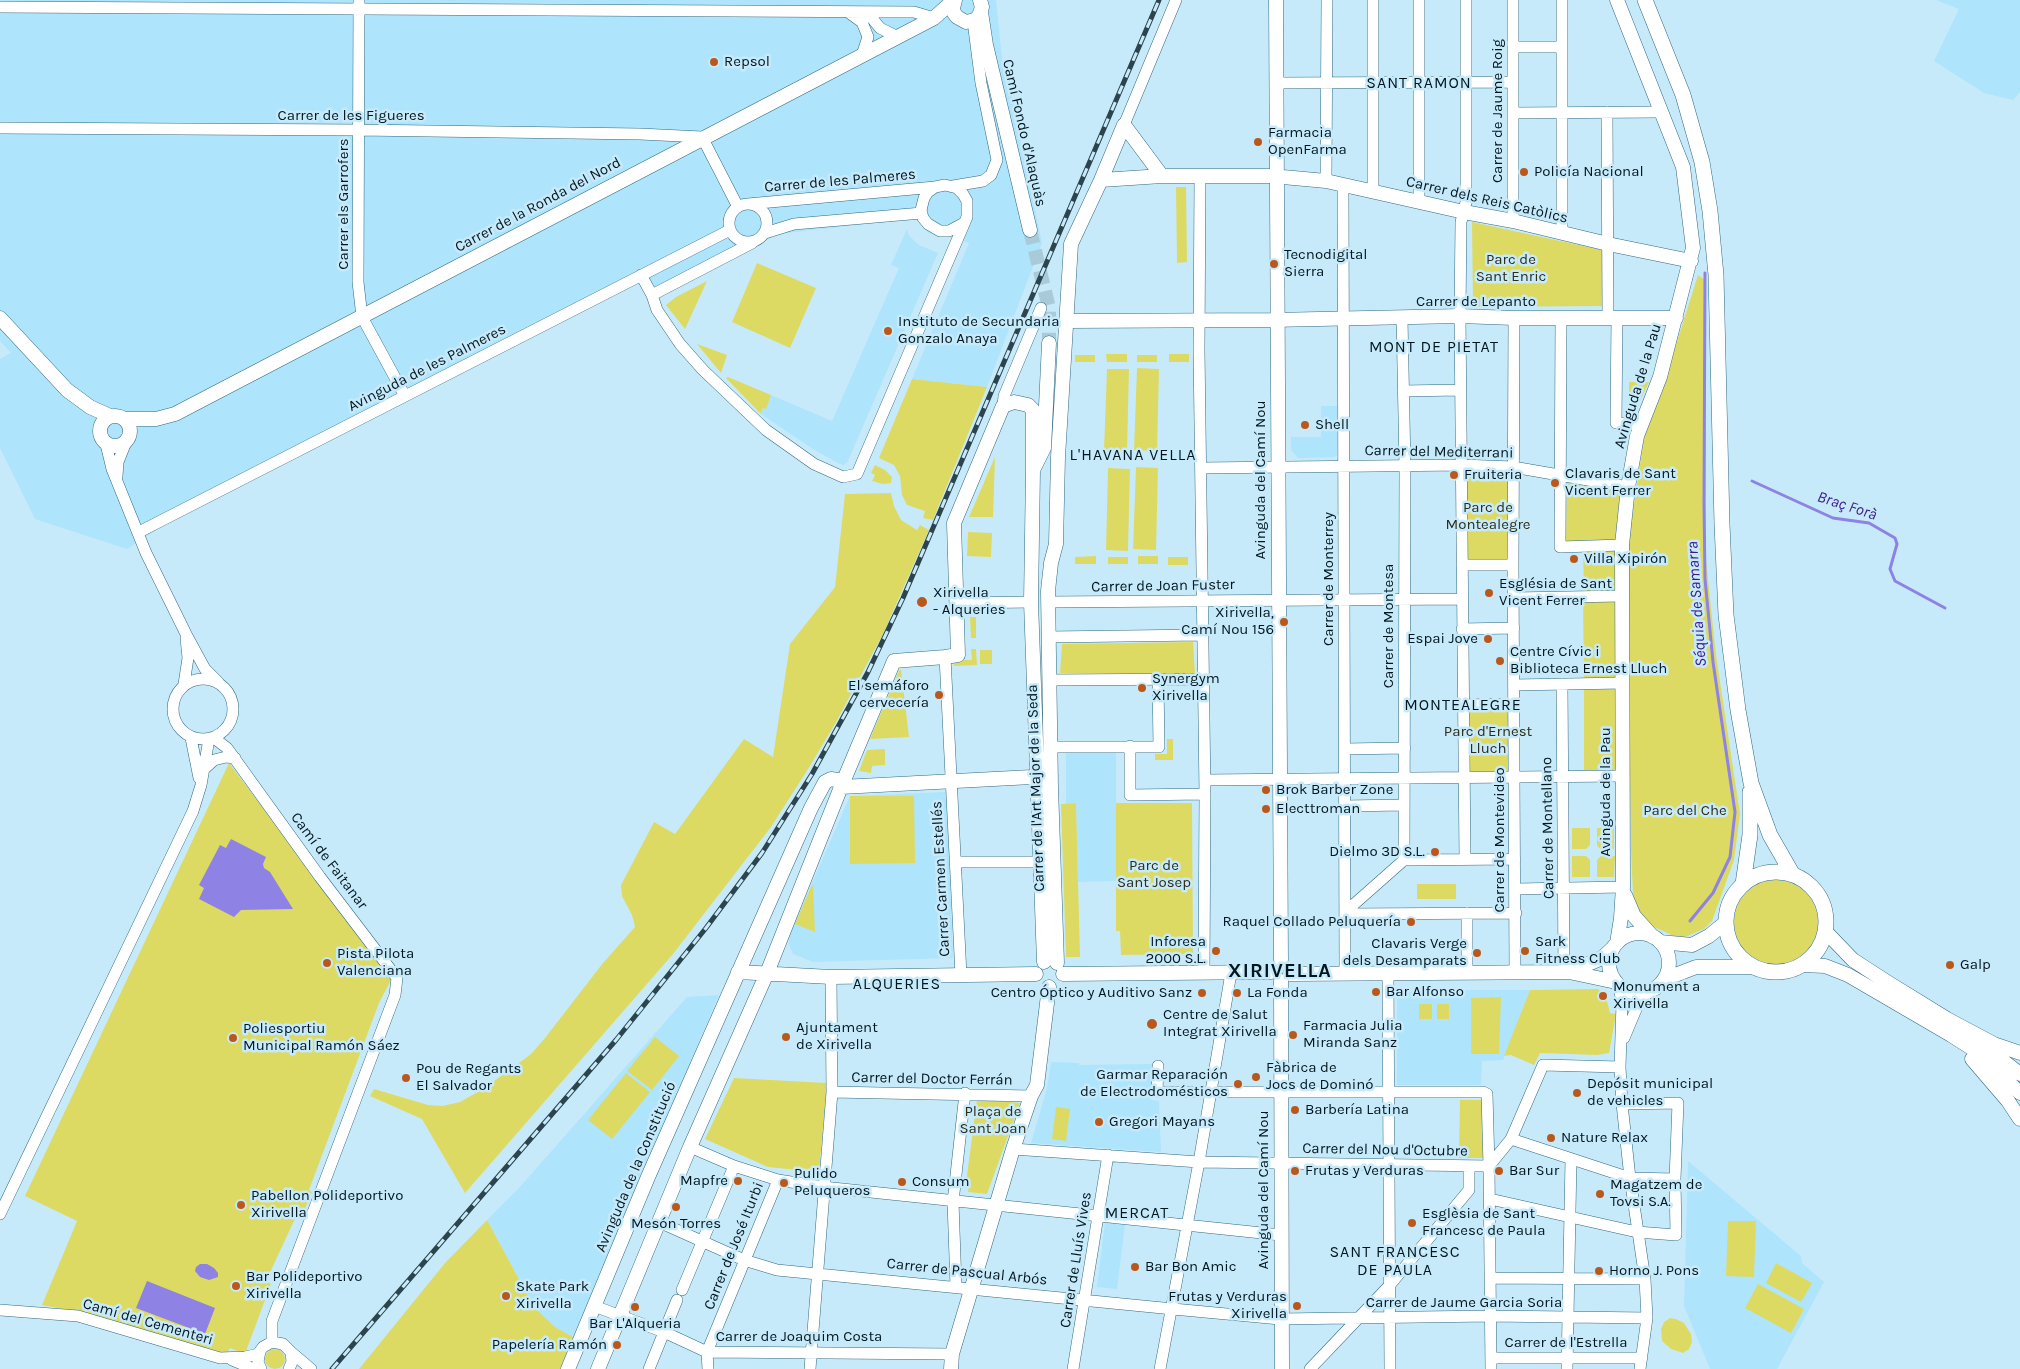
<!DOCTYPE html>
<meta charset="utf-8">
<style>
body{margin:0}
canvas{display:block;background:#c7eafa}
</style>
<canvas width="2020" height="1369"></canvas>
<script>
const ctx = document.querySelector('canvas').getContext('2d');
ctx.lineJoin = 'round';
function paint(path, color) {
  ctx.fillStyle = color;
  ctx.fill(path, 'evenodd');
}
function poly(rows) {
  const path = new Path2D();
  for (const r of rows) {
    if (r.length === 3) {
      path.moveTo(r[0] + r[2], r[1]);
      path.arc(r[0], r[1], r[2], 0, 2 * Math.PI);
      continue;
    }
    path.moveTo(r[0], r[1]);
    for (let i = 2; i < r.length; i += 2) path.lineTo(r[i], r[i + 1]);
  }
  return path;
}
function trace(path, color, width, dash) {
  ctx.strokeStyle = color;
  ctx.lineWidth = width;
  ctx.lineCap = dash ? 'butt' : 'round';
  ctx.setLineDash(dash || []);
  ctx.stroke(path);
}
function label(font, color, halo, rows, align = 'center') {
  ctx.font = font + ' Karla,sans-serif';
  ctx.lineWidth = 5;
  ctx.setLineDash([]);
  ctx.textBaseline = 'middle';
  ctx.strokeStyle = halo;
  ctx.fillStyle = color;
  for (const [text, x, y, turn = 0] of rows) {
    ctx.save();
    ctx.translate(x, y);
    ctx.rotate((+turn || 0) * Math.PI / 180);
    ctx.textAlign = isNaN(turn) ? turn : align;
    if (halo) ctx.strokeText(text, 0, 0);
    ctx.fillText(text, 0, 0);
    ctx.restore();
  }
}
const built = poly([
 [0,0,996,0,1003,69,1013,102,1042,243,987,387,912,379,969,243,949,235,928,233,920,218,778,234,650,299,638,277,166,524,127,549,35,519,0,448,0,359,11,353,0,341],
 [1936,0,2020,0,2020,92,2013,100,1984,93,1934,61,1959,9],
 [907,229,909,236,919,245,938,253,848,461,844,465,840,464,813,449,761,414,763,408,766,408,771,395,832,421,899,268,891,265],
 [1321,406,1337,406,1337,455,1335,457,1298,458,1291,450,1291,437,1321,437],
 [1066,752,1116,753,1116,881,1078,882,1076,803,1066,804],
 [947,792,953,958,813,962,793,954,789,945,789,936,850,796],
 [1397,990,1530,990,1503,1060,1482,1061,1481,1085,1397,1085],
 [719,995,573,1337,555,1327,534,1307,487,1220,519,1188,687,997],
 [1051,1062,1079,1063,1079,1065,1152,1064,1151,1100,1159,1101,1161,1152,1031,1143,1047,1088],
 [1688,1161,1801,1256,1802,1263,1824,1282,1777,1369,1710,1369,1684,1306],
 [1105,1222,1125,1224,1117,1289,1097,1287]
]);
const green = poly([
 [1176,187,1186,187,1187,262,1177,263],
 [1472,222,1602,250,1602,306,1473,307],
 [757,263,816,288,790,348,732,322],
 [1698,275,1706,281,1706,560,1716,655,1740,814,1734,860,1712,921,1704,929,1685,937,1674,936,1652,926,1641,916,1633,895,1631,850,1627,550,1644,438,1661,392],
 [707,281,685,329,666,305,676,297],
 [697,344,727,355,721,373],
 [1106,354,1127,354,1127,362,1107,362],
 [1169,354,1189,354,1189,362,1169,362],
 [1075,355,1095,355,1095,362,1075,362],
 [1137,355,1157,355,1157,362,1137,362],
 [1137,368,1159,369,1157,451,1134,450],
 [1107,369,1129,369,1127,451,1104,450],
 [728,377,771,395,766,409,763,408,761,414,726,378],
 [912,379,987,387,933,520,923,518,925,511,907,505,902,495,900,476,894,465,879,458],
 [1629,382,1649,382,1634,414,1629,414],
 [995,457,993,517,969,517],
 [875,465,885,470,892,477,891,483,883,484,872,481,875,475,871,473],
 [1136,467,1158,468,1156,550,1133,549],
 [1108,468,1130,469,1128,551,1106,550],
 [1466,471,1509,471,1509,562,1466,563],
 [1567,482,1625,489,1622,545,1566,541],
 [891,493,894,506,901,520,917,530,920,525,929,530,883,634,835,724,808,769,771,827,673,954,465,1193,422,1119,370,1096,374,1089,428,1105,442,1106,460,1102,483,1089,515,1066,531,1054,545,1038,603,963,635,927,632,915,622,896,621,885,654,822,675,834,744,739,773,757,790,644,835,587,845,494],
 [968,532,992,533,991,557,967,556],
 [1583,551,1618,551,1618,594,1584,594],
 [1096,556,1096,564,1075,564,1075,557],
 [1138,556,1158,556,1158,564,1138,564],
 [1108,557,1128,557,1128,564,1108,564],
 [1168,557,1188,557,1188,565,1168,565],
 [1583,600,1618,600,1619,681,1584,681],
 [970,617,976,617,976,638,971,638],
 [1193,642,1195,674,1060,673,1062,644],
 [971,649,976,649,977,665,954,666,954,660,972,660],
 [980,650,992,650,992,664,980,664],
 [901,669,909,737,870,739,899,671],
 [1620,685,1616,696,1616,770,1584,770,1584,686],
 [1509,709,1510,771,1467,771,1467,710],
 [1167,739,1173,739,1173,760,1155,760,1155,754,1167,754],
 [885,749,885,765,872,766,871,773,859,771,867,750],
 [229,763,392,978,379,1003,309,1190,312,1192,305,1209,300,1208,266,1281,271,1284,245,1354,230,1348,226,1355,89,1314,42,1305,77,1221,25,1196],
 [850,796,914,796,915,863,850,864],
 [1076,803,1080,957,1066,957,1061,804],
 [1116,803,1192,803,1193,954,1121,955,1120,931,1116,931],
 [1572,828,1590,828,1590,845,1586,849,1572,849],
 [1597,828,1614,828,1614,849,1600,849,1597,845],
 [1572,856,1586,856,1590,860,1590,877,1572,877],
 [1601,856,1615,856,1614,877,1597,877,1597,860],
 [1776,922,42],
 [1417,884,1456,884,1456,899,1417,899],
 [813,886,815,932,795,924,811,887],
 [1598,989,1606,997,1610,1013,1616,1014,1609,1053,1597,1055,1540,1053,1534,1065,1511,1055,1504,1056,1530,990],
 [1501,997,1499,1054,1471,1054,1471,998],
 [1419,1004,1432,1004,1432,1019,1419,1019],
 [1437,1004,1449,1004,1449,1019,1437,1019],
 [655,1037,679,1056,652,1090,627,1071],
 [626,1073,650,1092,612,1139,588,1120],
 [734,1078,827,1083,819,1172,768,1167,705,1139],
 [977,1099,1020,1103,987,1194,968,1192,969,1184,966,1183],
 [1460,1100,1483,1100,1484,1158,1459,1158],
 [1056,1107,1070,1109,1066,1141,1052,1139],
 [487,1220,534,1307,555,1327,573,1337,560,1369,359,1369,445,1263],
 [1728,1221,1756,1221,1754,1277,1726,1276],
 [1776,1263,1812,1283,1801,1302,1766,1283],
 [1758,1284,1804,1309,1791,1333,1745,1308],
 [1670,1318,1676,1319,1684,1323,1691,1334,1692,1342,1689,1349,1683,1353,1671,1349,1662,1341,1661,1329,1664,1322],
 [275,1359,10]
]);
const water = poly([
 [231,839,266,857,263,864,264,868,270,872,293,909,241,910,234,917,199,899,204,888,199,885,220,845,226,848],
 [200,1264,207,1264,214,1268,218,1273,218,1277,209,1280,200,1277,195,1271,196,1267],
 [147,1281,215,1308,205,1334,136,1308]
]);
const stream = poly([
 [1752,481,1833,518,1869,523,1895,538,1897,544,1890,569,1895,581,1945,608],
 [1690,921,1713,893,1730,857,1735,812,1713,662,1705,579,1704,503,1705,273]
]);
const tertiaryTunnel = poly([
 [1030,230,1049,308,1049,343]
]);
const minor = poly([
 [359,0,358,282,362,317,405,396],
 [1562,0,1562,233],
 [0,7,914,12,934,18],
 [848,12,862,22,868,37,862,55],
 [867,12,880,28,898,37],
 [1513,47,1561,47],
 [1276,83,1513,82],
 [1607,112,1608,317],
 [1513,113,1661,112],
 [1124,125,1176,0],
 [0,128,359,130,640,134,702,137,738,207],
 [1200,177,1199,350,1205,794,1204,973],
 [1326,181,1327,0],
 [1343,185,1345,973],
 [953,186,983,181,991,175,997,160,981,83,974,29],
 [1373,191,1373,0],
 [1419,202,1419,0],
 [748,223,19],
 [748,204,935,187],
 [1513,221,1513,0],
 [765,233,794,224,922,213],
 [641,275,652,295,657,310,680,344,703,370,766,430,814,464,843,477,857,474,967,217,967,201,963,194,957,188,945,185,935,187,928,192,924,198,921,210,923,218,928,224,940,231,949,231,962,224],
 [652,295,752,243],
 [1617,317,1616,423,1641,425],
 [1402,318,1405,467,1404,860],
 [1514,318,1513,565,1515,972],
 [1561,318,1560,547,1622,545],
 [1403,391,1460,390],
 [1003,406,1004,396,1041,308],
 [106,444,112,469,146,553,186,634,205,669,218,682],
 [1201,468,1461,465,1513,467,1628,487],
 [117,476,118,462,126,442],
 [139,532,730,230],
 [1462,565,1513,565],
 [1513,598,1622,596],
 [1048,602,1462,599],
 [958,603,1031,602],
 [1462,629,1514,628],
 [1049,637,1202,635],
 [945,657,961,975],
 [203,709,30],
 [1049,680,1203,679],
 [184,684,188,658,186,638],
 [1562,684,1564,972],
 [1514,685,1622,683],
 [1463,705,1514,704],
 [191,738,199,778],
 [214,738,227,748,320,877,397,978,395,995,272,1321,272,1342],
 [1130,746,1130,795,1205,794],
 [1051,747,1159,747,1158,680],
 [1345,749,1405,748],
 [203,770,214,760,226,757,235,758],
 [1205,780,1622,776],
 [1345,806,1404,805],
 [1465,859,1460,316,1461,222,1466,202,1466,0],
 [956,862,1040,862],
 [1516,889,1623,887],
 [1345,914,1352,906,1404,860,1515,859],
 [1345,914,1516,913],
 [1467,972,1467,913],
 [1388,973,1390,1369],
 [1619,986,1622,1003,1620,1067,1622,1104,1630,1178,1645,1279,1647,1318,1640,1369],
 [1624,1038,1637,1007,1648,992],
 [1158,1066,1157,1092,1483,1092,1487,1094,1489,1166,1491,1369],
 [832,1092,1031,1096],
 [1511,1139,1630,1178,1675,1179],
 [690,1147,734,1166,778,1180,823,1187,1281,1235],
 [1013,1149,1199,1162,1489,1166],
 [1489,1166,1511,1139,1543,1065,1620,1067],
 [1490,1199,1637,1232,1676,1235,1675,1179,1678,1103,1622,1104],
 [0,1214,193,811,201,785,209,739],
 [659,1222,744,1260,777,1270,1173,1309,1280,1319,1490,1316,1647,1318],
 [1490,1278,1645,1279],
 [956,1286,953,1202,965,1093],
 [682,1290,734,1166],
 [594,1306,664,1332,707,1352,952,1354],
 [0,1310,78,1316,220,1358,245,1357,259,1354],
 [291,1352,311,1369],
 [1491,1358,1642,1358],
 [232,1360,254,1369],
 [261,1369,258,1362,260,1351,263,1347,272,1342,283,1344,291,1352,292,1362,289,1369],
 [649,1369,677,1300],
 [708,1369,707,1352,778,1180],
 [810,1369,832,1092,831,977],
 [1073,1369,1108,1155],
 [1160,1369,1199,1162,1231,973],
 [1310,1369,1389,1286,1469,1190,1469,1166],
 [1567,1369,1571,1159]
]);
const tertiary = poly([
 [955,0,953,8,954,13,957,17,966,22,975,20,979,16,982,7,980,0],
 [1276,0,1281,960],
 [981,12,986,45,1030,230],
 [1124,125,1162,176],
 [1101,180,1162,176,1272,176,1326,181,1464,212,1513,221,1608,244,1691,261],
 [0,318,67,390,90,407,110,416],
 [1067,321,1272,320,1460,316,1514,318,1676,318],
 [115,431,15],
 [124,419,156,419,175,414,934,18,954,0],
 [1033,470,1033,410,1028,405,1014,402,1003,406,954,523,958,655,945,657,894,661,841,787,1051,776],
 [1625,895,1634,916,1653,937],
 [1826,932,1853,960,1887,982,1947,1019,1994,1044,2020,1053],
 [1639,963,30],
 [1660,942,1692,945,1709,936,1725,923],
 [1617,943,1621,918,1623,887,1622,545,1628,487,1637,436,1660,377,1693,248,1683,167,1617,0],
 [1044,962,1031,602,1033,470,1044,448,1049,343],
 [1057,963,1051,787,1048,591,1051,563,1056,544,1058,457,1071,244,1101,180,1124,125],
 [1803,965,1825,966,1848,975,1951,1035,1973,1049,2020,1093],
 [738,972,831,977,1036,974],
 [1569,972,1602,958,1613,948],
 [1063,974,1271,972],
 [1290,974,1569,972,1616,982],
 [1665,979,1696,967,1750,967],
 [1281,981,1282,1369],
 [1980,1043,2020,1074],
 [1972,1059,2008,1101,2020,1119],
 [568,1369,648,1177,811,808,825,782,831,779,838,780,841,787,767,973,690,1147,598,1369],
 [951,1369,952,1354,1013,1149,1031,1096,1037,1085,1049,987]
]);
const secondary = poly([
 [1645,0,1683,95,1702,162,1710,211,1716,275,1722,524,1726,615,1738,710,1751,783,1770,835,1793,875],
 [1776,922,50],
 [1743,884,1750,835,1750,792]
]);
const rail = poly([
 [332,1369,616,1040,706,928,762,853,812,774,868,672,903,598,1159,0]
]);
const markers = [
 [714,62,5,"#ba581c"],
 [1258,142,5,"#ba581c"],
 [1524,172,5,"#ba581c"],
 [1274,264,5,"#ba581c"],
 [888,331,5,"#ba581c"],
 [1305,425,5,"#ba581c"],
 [1454,475,5,"#ba581c"],
 [1555,483,5,"#ba581c"],
 [1574,559,5,"#ba581c"],
 [1489,593,5,"#ba581c"],
 [922,602,6,"#ba581c"],
 [1284,622,5,"#ba581c"],
 [1488,639,5,"#ba581c"],
 [1500,661,5,"#ba581c"],
 [1142,688,5,"#ba581c"],
 [939,695,5,"#ba581c"],
 [1266,790,5,"#ba581c"],
 [1266,809,5,"#ba581c"],
 [1435,852,5,"#ba581c"],
 [1411,922,5,"#ba581c"],
 [1216,951,5,"#ba581c"],
 [1525,951,5,"#ba581c"],
 [1477,953,5,"#ba581c"],
 [327,963,5,"#ba581c"],
 [1950,965,5,"#ba581c"],
 [1376,992,5,"#ba581c"],
 [1202,993,5,"#ba581c"],
 [1237,993,5,"#ba581c"],
 [1603,996,5,"#ba581c"],
 [1152,1024,6,"#ba581c"],
 [1293,1035,5,"#ba581c"],
 [786,1037,5,"#ba581c"],
 [233,1038,5,"#ba581c"],
 [1256,1077,5,"#ba581c"],
 [406,1078,5,"#ba581c"],
 [1238,1084,5,"#ba581c"],
 [1577,1093,5,"#ba581c"],
 [1295,1110,5,"#ba581c"],
 [1099,1122,5,"#ba581c"],
 [1551,1138,5,"#ba581c"],
 [1295,1171,5,"#ba581c"],
 [1499,1171,5,"#ba581c"],
 [738,1181,5,"#ba581c"],
 [902,1182,5,"#ba581c"],
 [784,1183,5,"#ba581c"],
 [1600,1194,5,"#ba581c"],
 [241,1205,5,"#ba581c"],
 [676,1207,5,"#ba581c"],
 [1412,1223,5,"#ba581c"],
 [1135,1267,5,"#ba581c"],
 [1599,1271,5,"#ba581c"],
 [236,1286,5,"#ba581c"],
 [506,1296,5,"#ba581c"],
 [1297,1306,5,"#ba581c"],
 [635,1307,5,"#ba581c"],
 [617,1345,5,"#ba581c"]
];
const poiNames = [
 ["Repsol",724,62],
 ["Farmacia",1268,133],
 ["OpenFarma",1268,150],
 ["Policía Nacional",1534,172],
 ["Tecnodigital",1284,255],
 ["Sierra",1284,272],
 ["Instituto de Secundaria",898,322],
 ["Gonzalo Anaya",898,339],
 ["Shell",1315,425],
 ["Clavaris de Sant",1565,474],
 ["Vicent Ferrer",1565,491],
 ["Fruiteria",1464,475],
 ["Villa Xipirón",1584,559],
 ["Església de Sant",1499,584],
 ["Vicent Ferrer",1499,601],
 ["Xirivella",933,593],
 ["- Alqueries",933,610],
 ["Xirivella,",1274,613,"right"],
 ["Camí Nou 156",1274,630,"right"],
 ["Espai Jove",1478,639,"right"],
 ["Centre Cívic i",1510,652],
 ["Biblioteca Ernest Lluch",1510,669],
 ["Synergym",1152,679],
 ["Xirivella",1152,696],
 ["El semáforo",929,686,"right"],
 ["cervecería",929,703,"right"],
 ["Brok Barber Zone",1276,790],
 ["Electtroman",1276,809],
 ["Dielmo 3D S.L.",1425,852,"right"],
 ["Raquel Collado Peluquería",1401,922,"right"],
 ["Inforesa",1206,942,"right"],
 ["2000 S.L.",1206,959,"right"],
 ["Sark",1535,942],
 ["Fitness Club",1535,959],
 ["Clavaris Verge",1467,944,"right"],
 ["dels Desamparats",1467,961,"right"],
 ["Pista Pilota",337,954],
 ["Valenciana",337,971],
 ["Galp",1960,965],
 ["Monument a",1613,987],
 ["Xirivella",1613,1004],
 ["Bar Alfonso",1386,992],
 ["Centro Óptico y Auditivo Sanz",1192,993,"right"],
 ["La Fonda",1247,993],
 ["Centre de Salut",1163,1015],
 ["Integrat Xirivella",1163,1032],
 ["Farmacia Julia",1303,1026],
 ["Miranda Sanz",1303,1043],
 ["Ajuntament",796,1028],
 ["de Xirivella",796,1045],
 ["Poliesportiu",243,1029],
 ["Municipal Ramón Sáez",243,1046],
 ["Fàbrica de",1266,1068],
 ["Jocs de Dominó",1266,1085],
 ["Pou de Regants",416,1069],
 ["El Salvador",416,1086],
 ["Garmar Reparación",1228,1075,"right"],
 ["de Electrodomésticos",1228,1092,"right"],
 ["Depósit municipal",1587,1084],
 ["de vehicles",1587,1101],
 ["Barbería Latina",1305,1110],
 ["Gregori Mayans",1109,1122],
 ["Nature Relax",1561,1138],
 ["Frutas y Verduras",1305,1171],
 ["Bar Sur",1509,1171],
 ["Pulido",794,1174],
 ["Peluqueros",794,1191],
 ["Mapfre",728,1181,"right"],
 ["Consum",912,1182],
 ["Magatzem de",1610,1185],
 ["Tovsi S.A.",1610,1202],
 ["Pabellon Polideportivo",251,1196],
 ["Xirivella",251,1213],
 ["Esglèsia de Sant",1422,1214],
 ["Francesc de Paula",1422,1231],
 ["Mesón Torres",676,1224,"center"],
 ["Bar Bon Amic",1145,1267],
 ["Horno J. Pons",1609,1271],
 ["Bar Polideportivo",246,1277],
 ["Xirivella",246,1294],
 ["Skate Park",516,1287],
 ["Xirivella",516,1304],
 ["Frutas y Verduras",1287,1297,"right"],
 ["Xirivella",1287,1314,"right"],
 ["Bar L'Alqueria",635,1324,"center"],
 ["Papelería Ramón",607,1345,"right"]
];
const streetNames = [
 ["Carrer de Jaume Roig",1498,111,-90],
 ["Carrer de les Figueres",351,116],
 ["Camí Fondo d'Alaquàs",1024,133,77],
 ["Carrer de les Palmeres",840,181,-5],
 ["Carrer dels Reis Catòlics",1487,200,13],
 ["Carrer els Garrofers",344,204,-90],
 ["Carrer de la Ronda del Nord",538,205,-28],
 ["Carrer de Lepanto",1476,302],
 ["Avinguda de les Palmeres",427,368,-27],
 ["Avinguda de la Pau",1638,386,-73],
 ["Carrer del Mediterrani",1439,452,1],
 ["Avinguda del Camí Nou",1261,480,-90],
 ["Carrer de Monterrey",1329,579,-90],
 ["Carrer de Joan Fuster",1163,586,-1],
 ["Carrer de Montesa",1389,626,-90],
 ["Carrer de l'Art Major de la Seda",1036,788,-92],
 ["Avinguda de la Pau",1606,792,-90],
 ["Carrer de Montellano",1548,828,-91],
 ["Carrer de Montevideo",1500,840,-90],
 ["Camí de Faitanar",329,861,53],
 ["Carrer Carmen Estellés",941,879,-93],
 ["Carrer del Doctor Ferrán",932,1079,1],
 ["Carrer del Nou d'Octubre",1385,1150,1],
 ["Avinguda de la Constitució",636,1167,-67],
 ["Avinguda del Camí Nou",1264,1190,-90],
 ["Carrer de José Iturbi",734,1246,-68],
 ["Carrer de Lluís Vives",1076,1260,-81],
 ["Carrer de Pascual Arbós",967,1272,6],
 ["Carrer de Jaume Garcia Soria",1464,1303],
 ["Camí del Cementeri",148,1322,16],
 ["Carrer de Joaquim Costa",799,1337],
 ["Carrer de l'Estrella",1566,1343]
];
const parkNames = [
 ["Parc de",1511,260],
 ["Sant Enric",1511,277],
 ["Parc de",1488,508],
 ["Montealegre",1488,525],
 ["Parc d'Ernest",1488,732],
 ["Lluch",1488,749],
 ["Parc del Che",1685,811],
 ["Parc de",1154,866],
 ["Sant Josep",1154,883],
 ["Plaça de",993,1112],
 ["Sant Joan",993,1129]
];
const neighbourhoodNames = [
 ["SANT RAMON",1419,83],
 ["MONT DE PIETAT",1434,347],
 ["L'HAVANA VELLA",1133,455],
 ["MONTEALEGRE",1463,705],
 ["ALQUERIES",897,984],
 ["MERCAT",1137,1213],
 ["SANT FRANCESC",1395,1252],
 ["DE PAULA",1395,1270]
];
const waterNames = [
 ["Braç Forà",1847,506,18],
 ["Séquia de Samarra",1697,604,-94]
];
const districtNames = [
 ["XIRIVELLA",1280,971]
];
paint(built, '#aee4fc');
paint(green, '#ddda64');
paint(water, '#8e82e5');
trace(stream, '#8e82e5', 3);
trace(tertiaryTunnel, '#a9cad9', 14, [14, 7]);
trace(minor, '#306a82', 12);
trace(tertiary, '#306a82', 15);
trace(secondary, '#306a82', 16);
trace(minor, '#fff', 11);
trace(tertiary, '#fff', 14);
trace(secondary, '#fff', 15);
trace(rail, '#2b444e', 5);
trace(rail, '#c7eafa', 3, [9]);
for (const [x, y, r, color] of markers) {
  const dot = new Path2D();
  dot.arc(x, y, r, 0, 2 * Math.PI);
  ctx.fillStyle = color;
  ctx.fill(dot);
  trace(dot, '#c7eafa', 2);
}
label('15px', '#00161f', '#c7eafa', poiNames, 'left');
label('15px', '#00161f', '#c7eafa', streetNames);
label('15px', '#2d2c17', '#c7eafa', parkNames);
ctx.letterSpacing = '1px';
label('16px', '#00161f', '#c7eafa', neighbourhoodNames);
ctx.letterSpacing = '0px';
label('italic 16px', '#3c178e', '#c7eafa', waterNames);
ctx.letterSpacing = '1px';
label('bold 20px', '#00161f', '#c7eafa', districtNames);
ctx.letterSpacing = '0px';
</script>
